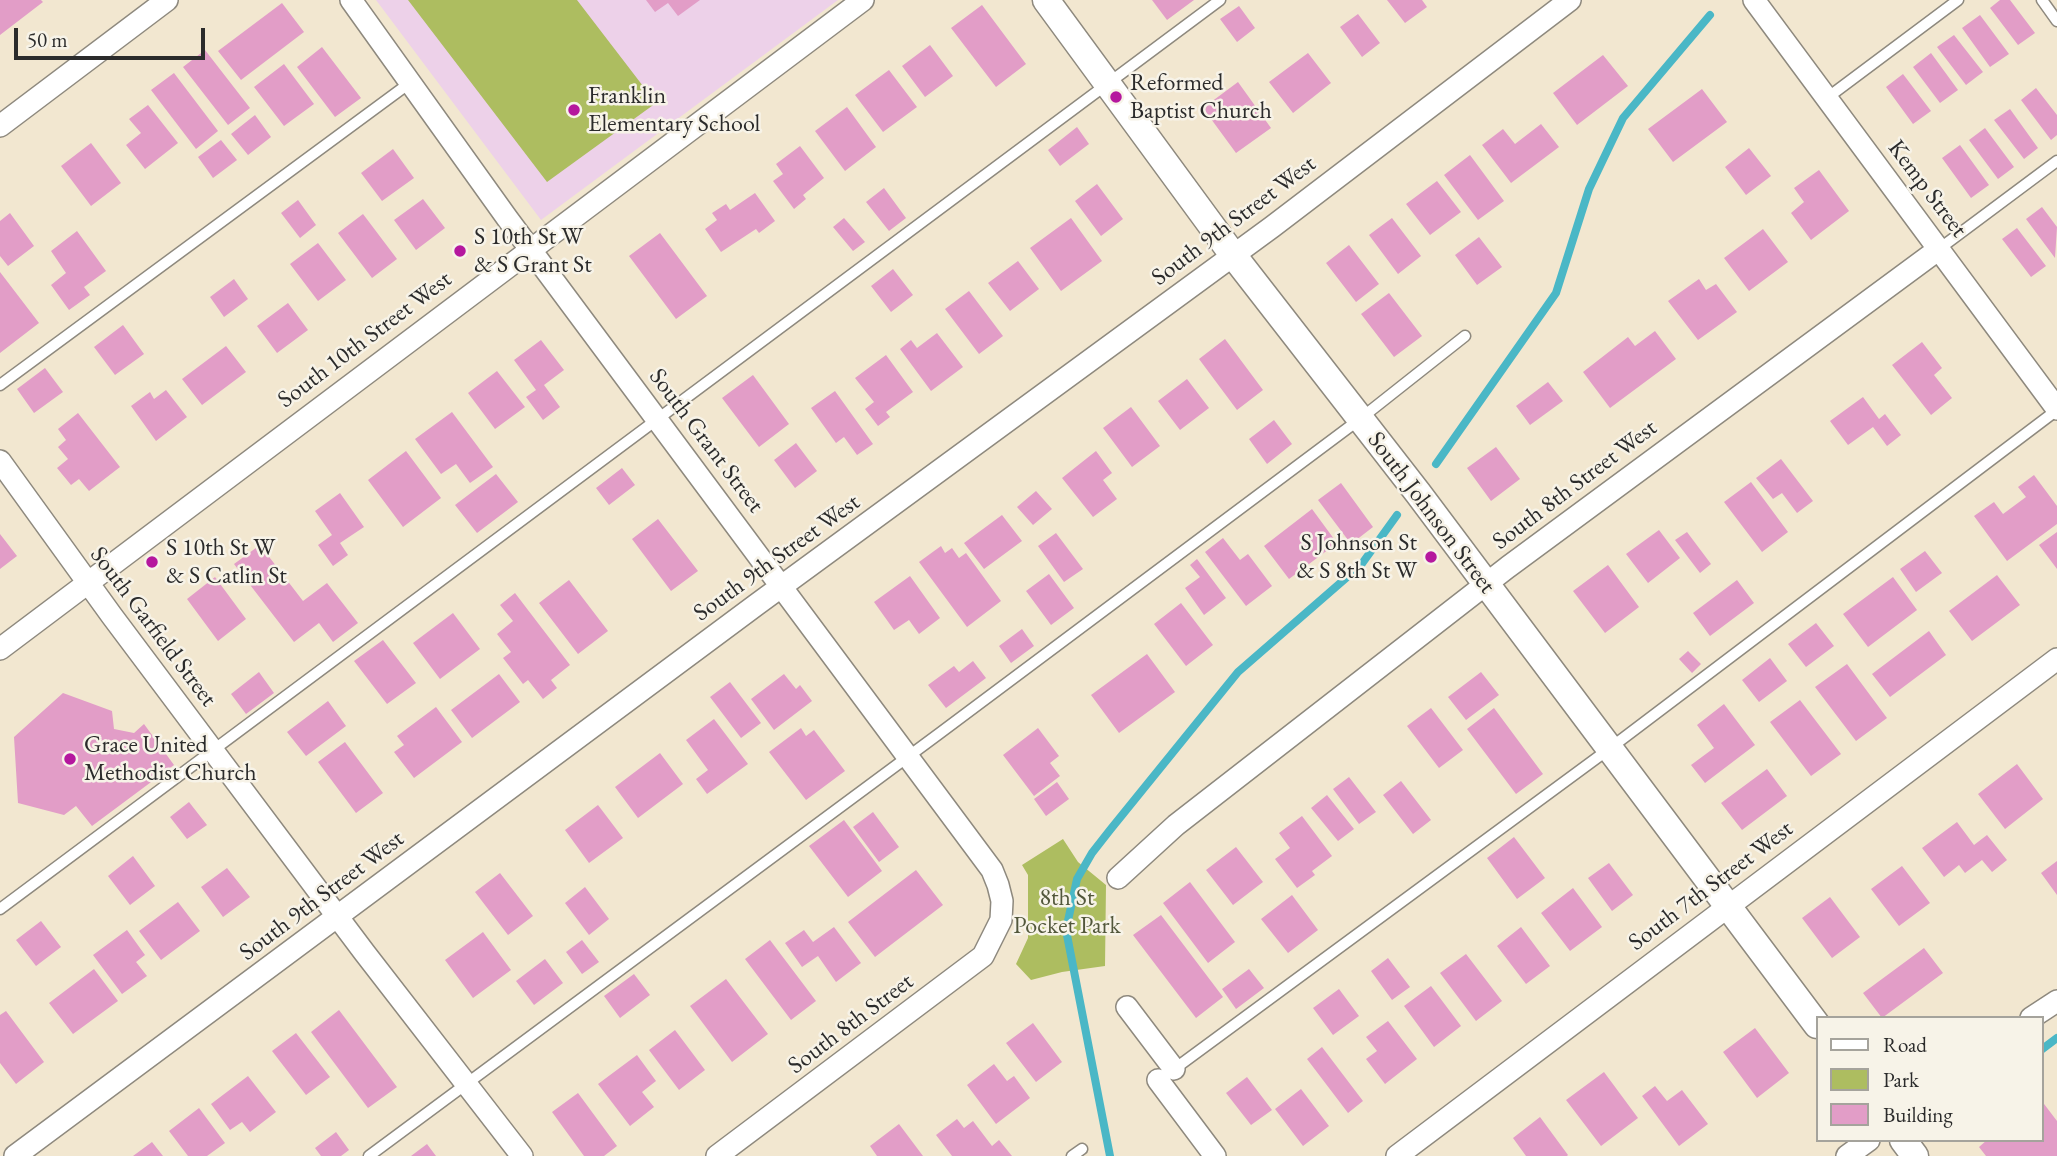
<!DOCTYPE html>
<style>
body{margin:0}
#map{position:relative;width:2057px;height:1156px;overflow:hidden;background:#f2e7d0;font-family:"EB Garamond",serif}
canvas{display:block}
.legend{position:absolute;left:1816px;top:1016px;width:228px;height:126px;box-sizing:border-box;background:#f7f3e8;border:2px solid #a5a39c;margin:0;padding:9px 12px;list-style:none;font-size:21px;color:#2b2b2b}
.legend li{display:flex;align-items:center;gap:14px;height:35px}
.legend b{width:35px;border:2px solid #a5a39c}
.scale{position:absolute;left:14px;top:28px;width:191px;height:32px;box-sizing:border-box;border:4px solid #2b2b2b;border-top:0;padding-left:9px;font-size:21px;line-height:24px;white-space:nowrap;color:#2b2b2b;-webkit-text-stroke:5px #f7f3e8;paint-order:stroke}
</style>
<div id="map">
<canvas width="2057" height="1156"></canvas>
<ul class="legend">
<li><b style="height:9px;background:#fff"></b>Road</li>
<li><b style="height:19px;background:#adbd60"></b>Park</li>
<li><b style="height:19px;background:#e29dc7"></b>Building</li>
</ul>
<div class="scale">50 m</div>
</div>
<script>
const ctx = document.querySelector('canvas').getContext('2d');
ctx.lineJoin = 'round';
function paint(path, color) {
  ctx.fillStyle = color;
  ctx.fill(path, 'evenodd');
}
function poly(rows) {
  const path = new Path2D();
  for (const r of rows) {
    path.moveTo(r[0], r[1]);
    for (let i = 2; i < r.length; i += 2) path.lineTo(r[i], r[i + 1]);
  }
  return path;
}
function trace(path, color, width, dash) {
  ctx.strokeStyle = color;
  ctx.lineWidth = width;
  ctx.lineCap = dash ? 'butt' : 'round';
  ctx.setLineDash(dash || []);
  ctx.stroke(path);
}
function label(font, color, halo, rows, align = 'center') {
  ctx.font = font + ' "EB Garamond",serif';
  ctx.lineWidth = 5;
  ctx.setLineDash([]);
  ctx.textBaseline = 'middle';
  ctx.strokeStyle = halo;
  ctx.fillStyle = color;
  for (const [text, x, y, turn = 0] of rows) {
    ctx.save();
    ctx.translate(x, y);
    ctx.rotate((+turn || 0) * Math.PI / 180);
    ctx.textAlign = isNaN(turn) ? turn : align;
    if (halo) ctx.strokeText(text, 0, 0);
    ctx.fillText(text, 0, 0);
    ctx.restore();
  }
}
const built = poly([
 [376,0,838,0,541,220]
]);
const green = poly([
 [408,0,577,0,656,103,547,182],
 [1063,839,1078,862,1106,885,1105,966,1062,972,1031,980,1016,964,1028,938,1028,875,1022,865]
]);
const stream = poly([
 [1436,464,1556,293,1589,189,1623,118,1710,15],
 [2041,1050,2057,1038],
 [1110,1156,1066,930,1077,879,1092,853,1110,830,1238,672,1361,565,1397,515]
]);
const building = poly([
 [0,0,41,0,43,2,0,35],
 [646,0,700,0,678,16,668,3,655,12],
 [1152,0,1194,0,1167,20],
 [1387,0,1422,0,1427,7,1405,23],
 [2000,0,2010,0,2035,33,2018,45,1990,8],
 [282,3,304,32,241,80,218,51],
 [982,5,1026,64,996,87,951,28],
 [1239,6,1255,28,1237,42,1220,19],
 [1358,14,1380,43,1362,57,1340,27],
 [1980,15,2009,54,1990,67,1962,28],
 [1954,35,1983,72,1966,85,1937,47],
 [930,45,953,76,925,97,902,66],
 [322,47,361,98,335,117,297,67],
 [205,50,250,108,228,125,183,67],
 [1308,53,1331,83,1293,113,1269,82],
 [1931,53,1958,90,1940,103,1913,67],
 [1603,55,1628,86,1577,125,1553,93],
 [284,64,314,104,284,126,254,87],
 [889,70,917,107,883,132,855,95],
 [174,73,218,131,196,149,151,90],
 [1903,74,1931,111,1913,124,1886,87],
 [1238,82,1271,128,1236,153,1203,108],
 [2036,88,2057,115,2057,135,2051,140,2021,100],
 [1702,89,1727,122,1673,162,1648,129],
 [148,105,178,143,145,169,126,145,141,133,129,119],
 [847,107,876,147,845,171,815,131],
 [2010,109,2038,148,2024,159,1994,120],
 [255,115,271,137,248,155,231,134],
 [1541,124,1559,147,1511,183,1482,145,1503,129,1515,144],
 [1077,127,1089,144,1060,166,1048,150],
 [1985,128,2014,167,1998,179,1969,140],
 [221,140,237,160,213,178,198,157],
 [91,143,121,183,91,206,61,166],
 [1960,145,1989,185,1971,198,1942,158],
 [800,146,824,178,803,195,806,199,794,209,773,181,783,174,776,164],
 [1749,148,1771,176,1746,195,1725,167],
 [393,149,414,178,382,201,361,173],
 [1470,155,1504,201,1478,220,1444,175],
 [1819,170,1849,211,1811,240,1791,213,1804,202,1794,188],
 [1437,181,1461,212,1430,235,1406,204],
 [1097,184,1123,219,1101,236,1075,201],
 [884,188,906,218,889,231,866,202],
 [755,193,775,221,759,233,756,229,721,252,705,229,717,220,712,213,726,204,730,210],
 [423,199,445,228,416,250,394,220],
 [298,200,316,225,300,238,281,213],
 [2042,207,2057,227,2055,258,2026,219],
 [10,213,34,246,8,266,0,256,0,221],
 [363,214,397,259,372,278,338,233],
 [844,218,865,242,853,251,833,227],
 [1071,218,1102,261,1061,291,1030,248],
 [1392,218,1421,256,1398,274,1369,235],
 [2017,228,2046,266,2031,277,2002,239],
 [1763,229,1788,262,1749,291,1724,258],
 [77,231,106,271,84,287,90,295,69,310,51,285,66,273,51,251],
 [660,233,707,296,676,319,629,256],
 [1479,237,1502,267,1477,285,1455,255],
 [318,243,346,280,318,301,290,264],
 [1349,245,1379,284,1356,302,1326,263],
 [1018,261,1039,289,1010,311,988,283],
 [893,269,913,295,891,312,871,286],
 [0,272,39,323,0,353],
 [234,279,248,299,224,317,210,297],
 [1699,279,1706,290,1716,284,1737,312,1698,340,1668,301],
 [969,291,1003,336,979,354,945,309],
 [1389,293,1422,336,1394,357,1361,314],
 [288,303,308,330,277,353,257,326],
 [123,325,144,354,115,375,94,347],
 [1655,331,1676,359,1610,408,1583,372,1628,337,1635,346],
 [937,333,963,367,931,391,900,349,911,340,917,348],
 [1225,339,1263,390,1237,410,1199,359],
 [541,340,564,370,544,385,560,407,543,420,526,397,536,390,514,360],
 [1922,342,1942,368,1934,375,1952,398,1931,415,1892,365],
 [226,346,246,372,202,405,182,379],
 [886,355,913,392,886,412,890,417,878,426,865,409,874,402,855,378],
 [45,368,63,392,34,413,17,389],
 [497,371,525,407,495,429,468,393],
 [753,375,789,424,759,447,722,398],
 [1187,379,1209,408,1180,430,1158,401],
 [1548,382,1563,401,1530,425,1516,406],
 [166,390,187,417,156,441,131,406,150,392,154,399],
 [835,391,873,444,857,455,844,437,836,443,811,408],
 [1863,397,1879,419,1885,414,1901,435,1887,446,1873,427,1848,445,1830,421],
 [1131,407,1160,446,1132,467,1103,428],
 [452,412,493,467,470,483,456,464,441,474,415,439],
 [78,413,120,467,89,491,79,479,71,485,57,468,68,459,58,447,66,440,58,429],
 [1274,420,1292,444,1267,464,1249,439],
 [796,443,817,471,795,488,774,460],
 [1496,447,1520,479,1491,501,1467,468],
 [406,451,441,498,403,527,368,480],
 [1096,451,1112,473,1103,480,1117,499,1093,517,1062,478],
 [1781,459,1813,501,1797,513,1782,493,1773,499,1756,478],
 [622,468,635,485,609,505,596,488],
 [496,474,518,502,477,533,455,505],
 [2034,475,2057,506,2057,524,2007,561,1974,516,1994,502,2003,514,2026,497,2018,487],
 [1751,482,1788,532,1762,552,1724,502],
 [1341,483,1373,527,1351,544,1318,500],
 [1036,491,1052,509,1033,525,1017,507],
 [340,493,364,527,340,543,348,555,333,566,318,545,332,535,315,511],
 [1312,509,1337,543,1289,579,1264,546],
 [1002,515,1022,541,984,569,964,543],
 [658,519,698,571,671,591,632,539],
 [1659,530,1680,558,1648,583,1626,554],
 [1687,532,1711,564,1700,573,1675,540],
 [2057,532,2057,569,2039,545],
 [1056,533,1083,569,1064,582,1038,546],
 [0,534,17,556,0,569],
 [1223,538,1240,560,1248,554,1272,586,1246,606,1205,552],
 [260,545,303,601,327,583,358,623,333,642,319,623,294,642,234,564],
 [941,546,945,553,952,548,959,558,966,553,1001,601,967,627,919,562],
 [1925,551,1942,573,1916,592,1900,569],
 [1197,559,1226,598,1204,615,1185,588,1200,577,1190,565],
 [1608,565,1639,607,1605,633,1573,591],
 [1049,574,1074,608,1051,625,1026,591],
 [1997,575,2020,605,1972,641,1949,611],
 [910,576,940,618,919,634,909,620,894,630,874,602],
 [215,577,246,619,218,641,187,599],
 [1893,577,1917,610,1868,647,1843,614],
 [569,580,608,631,578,654,539,603],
 [1737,580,1754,603,1710,636,1693,613],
 [515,593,570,665,551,680,557,688,543,699,528,680,523,684,503,658,511,652,497,634,513,621,500,605],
 [1181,603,1213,645,1186,666,1154,624],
 [453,613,480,649,440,679,413,643],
 [1816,623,1834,646,1806,667,1788,644],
 [1022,629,1034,646,1011,663,999,646],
 [1929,631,1946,655,1890,697,1872,674],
 [383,640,416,683,387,704,354,661],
 [1688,651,1701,664,1692,673,1679,659],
 [1147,654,1175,692,1119,733,1091,695],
 [1770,658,1787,681,1759,702,1742,680],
 [973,661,986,678,946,708,928,685,954,666,959,672],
 [1847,664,1887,718,1856,741,1815,687],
 [259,672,274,693,246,714,231,694],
 [1481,672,1499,695,1466,720,1448,697],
 [499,674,520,702,472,738,451,710],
 [784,674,796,689,800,685,812,701,774,730,751,699],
 [730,682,761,723,741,738,710,697],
 [63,693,112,711,114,729,134,733,144,724,174,765,92,826,76,806,64,815,18,803,14,737],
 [1800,700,1841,754,1811,776,1770,722],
 [328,701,346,726,306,756,287,732],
 [1724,704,1755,745,1705,783,1691,765,1714,748,1697,725],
 [436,707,462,742,414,778,394,752,404,745,397,736],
 [1431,708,1463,750,1439,768,1407,726],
 [1494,708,1543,774,1516,794,1467,729],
 [714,719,748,764,707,794,696,779,708,770,686,740],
 [801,728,806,736,814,730,845,771,806,800,769,752],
 [1038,728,1059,756,1050,763,1060,776,1034,796,1003,755],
 [345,742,383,793,356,813,318,762],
 [660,753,683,784,638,818,615,787],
 [2017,764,2043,799,2005,829,1978,794],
 [1767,769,1787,796,1742,830,1721,803],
 [1349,777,1376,812,1359,824,1333,789],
 [1401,781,1431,820,1413,834,1383,795],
 [1057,782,1069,799,1046,816,1034,799],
 [1327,795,1354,829,1338,841,1311,808],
 [189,802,207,825,187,839,170,817],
 [598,805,623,838,589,863,565,830],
 [873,812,899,847,879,862,853,827],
 [1302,816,1332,856,1312,871,1315,875,1297,888,1275,859,1290,848,1279,833],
 [844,820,882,871,848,897,809,846],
 [1957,822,1974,845,1987,835,2007,860,1992,872,1982,860,1965,873,1959,865,1944,877,1922,848],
 [1514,837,1545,878,1517,899,1487,858],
 [1236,847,1263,882,1233,905,1206,870],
 [133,856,155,886,130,905,108,876],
 [2057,861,2057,895,2041,873],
 [1609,863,1633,895,1612,911,1588,878],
 [1902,866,1930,903,1899,926,1871,889],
 [227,868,250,897,223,917,201,887],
 [916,870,943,905,875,957,848,922],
 [500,873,533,916,508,935,475,892],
 [1190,882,1235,942,1208,963,1163,903],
 [585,887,609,919,589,935,565,903],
 [1573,888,1602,927,1570,951,1541,913],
 [1292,895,1318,930,1288,953,1261,919],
 [1830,897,1860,937,1832,958,1802,918],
 [178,902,200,931,161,960,139,931],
 [1161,915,1223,997,1196,1018,1133,935],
 [41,921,61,947,36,966,16,940],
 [834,927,861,963,836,982,818,956,802,967,785,943,804,930,813,942],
 [1521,927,1550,966,1526,984,1497,946],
 [127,930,145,955,136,962,147,976,122,994,93,955],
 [483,932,511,970,473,998,445,960],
 [582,940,599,962,582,974,566,952],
 [770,940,816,1001,791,1020,745,959],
 [1924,948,1943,973,1882,1018,1863,993],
 [1466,954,1502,1001,1476,1021,1440,973],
 [1388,958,1410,987,1392,1000,1371,971],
 [545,959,563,983,534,1005,516,981],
 [94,969,118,1001,73,1034,49,1003],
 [1249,969,1264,988,1236,1009,1222,989],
 [634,974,650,995,620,1018,604,996],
 [726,979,768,1034,732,1062,690,1006],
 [1431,986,1461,1026,1434,1047,1404,1006],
 [1339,989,1359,1016,1333,1035,1313,1008],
 [339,1010,397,1087,368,1108,311,1032],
 [6,1011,44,1062,16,1084,0,1063,0,1015],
 [1388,1021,1417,1059,1385,1084,1366,1059,1377,1051,1366,1037],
 [1033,1023,1062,1062,1036,1082,1006,1043],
 [1755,1028,1789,1073,1757,1098,1723,1052],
 [675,1030,705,1070,679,1090,649,1050],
 [296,1033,330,1077,306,1095,272,1051],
 [1322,1047,1363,1101,1348,1113,1307,1059],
 [637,1055,656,1081,642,1092,654,1107,630,1126,598,1084],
 [994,1064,1007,1081,1014,1076,1030,1098,996,1124,967,1085],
 [1604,1072,1638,1118,1601,1146,1566,1100],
 [248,1076,276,1112,250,1132,242,1122,230,1130,211,1104],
 [1247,1077,1272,1110,1251,1125,1226,1093],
 [1655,1086,1667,1101,1682,1090,1708,1124,1679,1146,1642,1096],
 [1301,1089,1329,1126,1303,1146,1275,1109],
 [578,1093,617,1146,604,1156,584,1156,552,1112],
 [2041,1100,2057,1121,2057,1156,1986,1156,1979,1147,1987,1140,2041,1140],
 [199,1108,225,1143,207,1156,188,1156,169,1131],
 [1540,1117,1568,1155,1567,1156,1526,1156,1513,1138],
 [957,1119,964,1128,973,1121,992,1146,999,1140,1012,1156,952,1156,936,1135],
 [899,1124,923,1156,877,1156,870,1146],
 [336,1132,349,1150,341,1156,321,1156,315,1148],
 [152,1142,163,1156,133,1156],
 [427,1144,436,1156,411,1156]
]);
const service = poly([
 [2042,0,2057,21],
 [1827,98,1958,0],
 [1939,249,2057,161],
 [0,385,411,82],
 [0,909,1220,0],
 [1173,1070,1609,749,2057,410],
 [369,1156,940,733,1360,419,1465,336],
 [1072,1156,1082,1149]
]);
const minor = poly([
 [351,0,507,218,992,870,998,885,1002,901,1001,920,983,956,717,1156],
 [1754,0,2057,409],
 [0,126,167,0],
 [0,461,112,616,364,952,522,1156],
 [0,649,863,0],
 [1118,878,1176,825,1508,567,1939,249],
 [1127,1007,1174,1069],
 [2031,1018,2057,1001],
 [1158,1080,1215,1156],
 [15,1156,756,605,1272,227,1570,0],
 [1397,1156,2057,659],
 [1847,1156,1869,1140]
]);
const tertiary = poly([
 [1046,0,1233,255,1418,493,1817,1025],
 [1903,1140,1915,1156]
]);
const markers = [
 [1116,97,7,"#b5179e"],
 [574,110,7,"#b5179e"],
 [460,251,7,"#b5179e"],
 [1431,557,7,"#b5179e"],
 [152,562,7,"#b5179e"],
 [70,759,7,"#b5179e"]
];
const poiNames = [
 ["Reformed",1130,83],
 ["Baptist Church",1130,111],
 ["Franklin",588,96],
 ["Elementary School",588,124],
 ["S 10th St W",474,237],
 ["& S Grant St",474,265],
 ["S Johnson St",1417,543,"right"],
 ["& S 8th St W",1417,571,"right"],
 ["S 10th St W",166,548],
 ["& S Catlin St",166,576],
 ["Grace United",84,745],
 ["Methodist Church",84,773]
];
const streetNames = [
 ["Kemp Street",1927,189,53],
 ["South 9th Street West",1234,221,-37],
 ["South 10th Street West",365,340,-37],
 ["South Grant Street",706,441,53],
 ["South 8th Street West",1575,485,-37],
 ["South Johnson Street",1431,513,53],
 ["South 9th Street West",777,558,-36],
 ["South Garfield Street",153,627,53],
 ["South 7th Street West",1711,886,-37],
 ["South 9th Street West",322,896,-37],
 ["South 8th Street",851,1024,-37]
];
const parkNames = [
 ["8th St",1067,898],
 ["Pocket Park",1067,926]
];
paint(built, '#edd1e9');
paint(green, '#adbd60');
trace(stream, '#4ab7c6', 8);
paint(building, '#e29dc7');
trace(service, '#8e897e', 13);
trace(minor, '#8e897e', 24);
trace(tertiary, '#8e897e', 29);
trace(service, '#fff', 10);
trace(minor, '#fff', 21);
trace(tertiary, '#fff', 26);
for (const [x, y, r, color] of markers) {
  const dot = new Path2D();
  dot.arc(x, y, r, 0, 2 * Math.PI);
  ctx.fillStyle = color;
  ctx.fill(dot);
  trace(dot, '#f7f3e8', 2.5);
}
label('24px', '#2b2b2b', '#f7f3e8', poiNames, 'left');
label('24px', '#2b2b2b', '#f7f3e8', streetNames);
label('24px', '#52573b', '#f7f3e8', parkNames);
</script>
